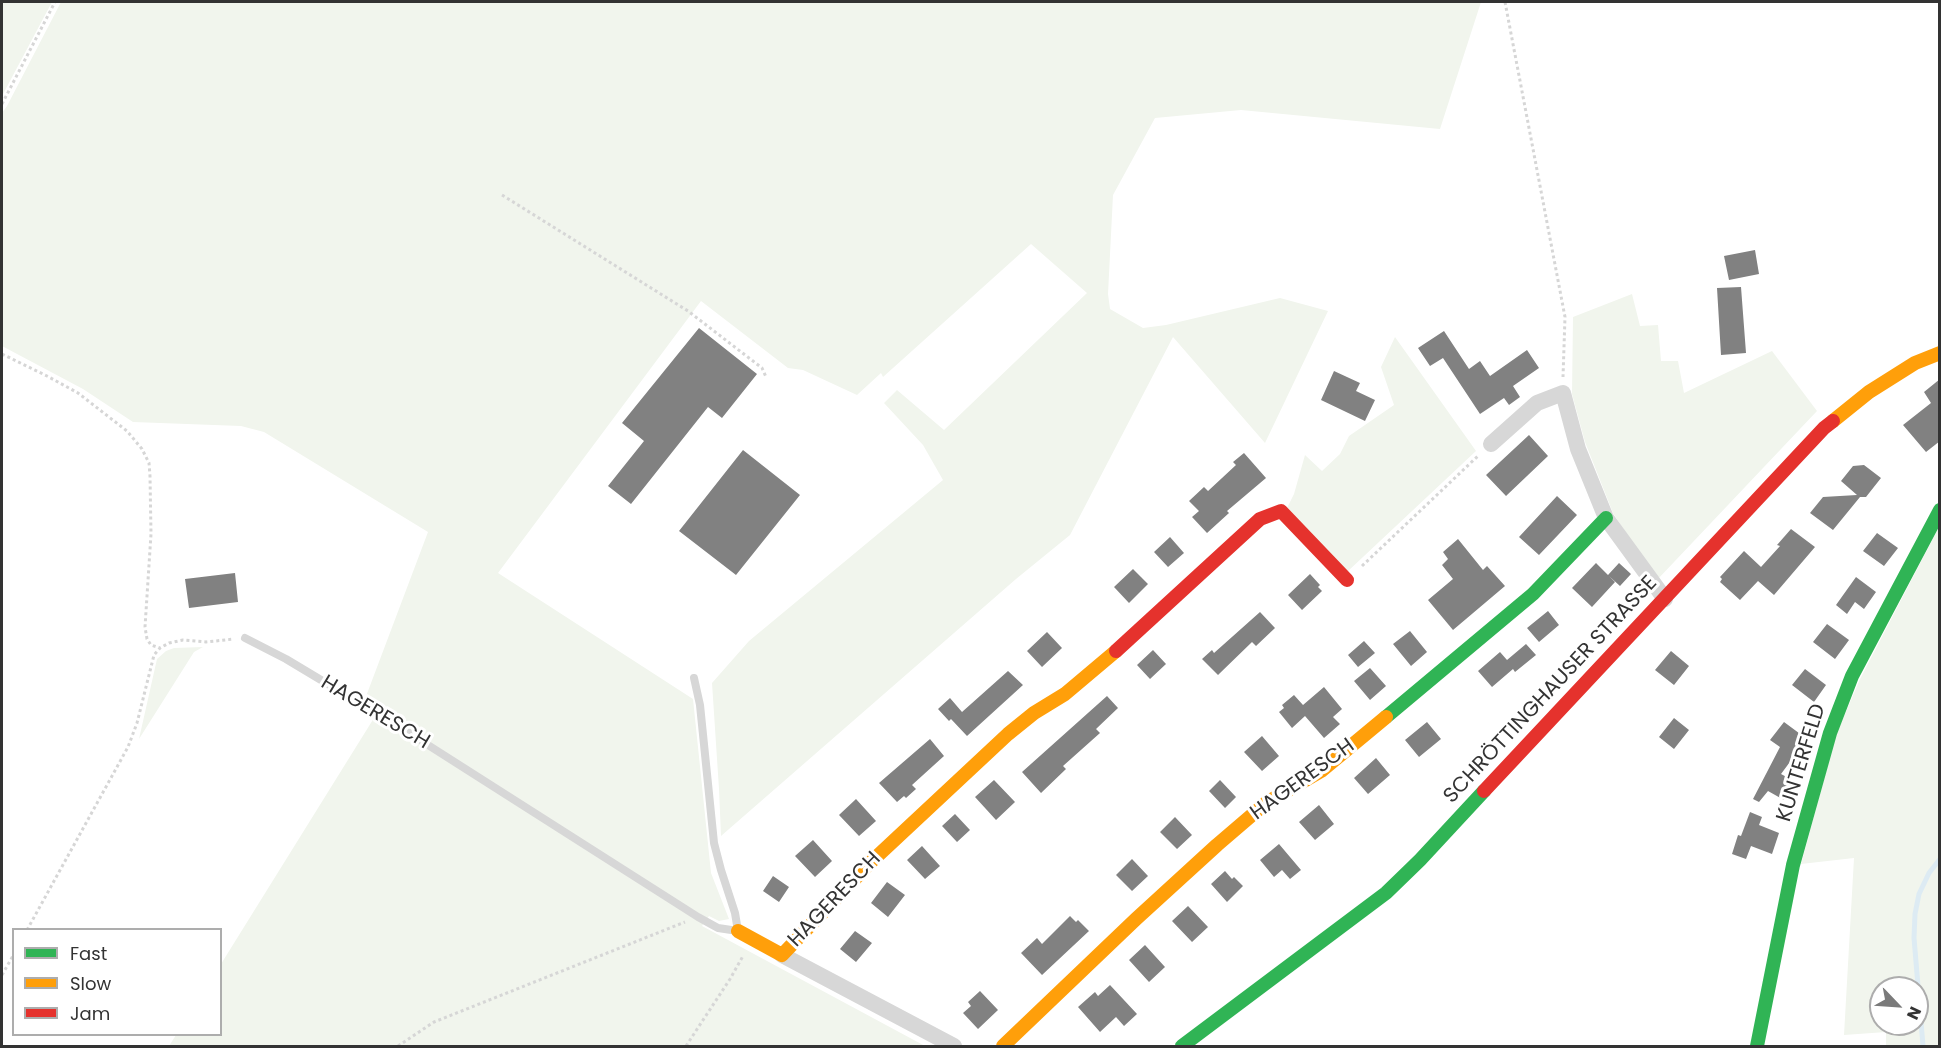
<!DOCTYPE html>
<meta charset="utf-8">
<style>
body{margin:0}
#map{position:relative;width:1941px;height:1048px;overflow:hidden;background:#fff;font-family:Poppins,sans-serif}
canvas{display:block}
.frame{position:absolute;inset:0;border:3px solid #333;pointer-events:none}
.legend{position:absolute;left:12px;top:928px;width:210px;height:108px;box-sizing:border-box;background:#fff;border:2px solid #adadad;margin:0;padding:8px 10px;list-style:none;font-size:18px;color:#333}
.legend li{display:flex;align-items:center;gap:12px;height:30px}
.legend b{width:30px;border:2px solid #adadad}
.north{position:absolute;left:1869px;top:976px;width:60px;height:60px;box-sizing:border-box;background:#fff;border:2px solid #adadad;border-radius:50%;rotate:115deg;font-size:16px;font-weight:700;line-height:24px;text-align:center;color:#333}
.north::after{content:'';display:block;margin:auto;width:21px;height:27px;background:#7a7a7a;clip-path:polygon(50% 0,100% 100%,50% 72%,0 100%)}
</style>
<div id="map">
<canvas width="1941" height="1048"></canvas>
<div class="frame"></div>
<ul class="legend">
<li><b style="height:8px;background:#30b455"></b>Fast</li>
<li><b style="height:8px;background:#ff9f0a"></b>Slow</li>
<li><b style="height:8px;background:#e5322d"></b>Jam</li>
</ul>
<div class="north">N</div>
</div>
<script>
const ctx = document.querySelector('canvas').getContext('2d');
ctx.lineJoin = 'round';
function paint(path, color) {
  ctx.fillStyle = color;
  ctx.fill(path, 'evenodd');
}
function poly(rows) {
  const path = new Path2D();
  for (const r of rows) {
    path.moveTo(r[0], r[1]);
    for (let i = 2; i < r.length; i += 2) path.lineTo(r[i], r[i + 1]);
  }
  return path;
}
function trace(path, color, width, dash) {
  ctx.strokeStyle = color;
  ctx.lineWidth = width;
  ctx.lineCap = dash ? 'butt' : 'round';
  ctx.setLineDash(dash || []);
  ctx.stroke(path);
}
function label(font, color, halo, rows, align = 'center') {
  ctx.font = font + ' Poppins,sans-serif';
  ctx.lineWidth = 6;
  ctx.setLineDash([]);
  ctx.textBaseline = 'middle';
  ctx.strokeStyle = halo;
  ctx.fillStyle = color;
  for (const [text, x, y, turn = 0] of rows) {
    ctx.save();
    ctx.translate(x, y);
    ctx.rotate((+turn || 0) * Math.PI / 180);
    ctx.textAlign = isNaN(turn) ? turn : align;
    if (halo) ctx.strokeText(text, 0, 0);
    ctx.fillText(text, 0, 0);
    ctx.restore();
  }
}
const green = poly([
 [2,2,52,2,2,96],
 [61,2,1481,2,1440,129,1241,110,1155,118,1113,195,1108,294,1110,309,1143,328,1166,325,1280,298,1328,311,1265,443,1173,337,1070,535,1016,579,721,836,719,789,712,683,749,641,943,480,923,445,884,403,897,390,944,430,1087,293,1031,244,883,377,881,373,857,395,803,370,788,368,701,301,498,573,693,699,711,873,729,919,719,921,709,916,702,926,925,1046,169,1046,176,1035,220,1034,221,964,374,718,365,699,428,532,264,432,241,426,133,422,83,389,2,346,2,113,7,106],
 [1632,294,1640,326,1658,325,1661,361,1678,361,1684,393,1772,351,1817,411,1657,580,1613,513,1585,442,1572,394,1573,317],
 [1395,337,1476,451,1347,572,1287,508,1294,494,1305,455,1322,471,1340,454,1349,436,1394,405,1381,367],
 [1939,527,1939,1046,1886,1046,1886,1032,1844,1035,1854,858,1801,864,1836,735,1860,679],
 [1881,988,1917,988,1917,1024,1881,1024],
 [203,647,194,652,139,739,157,659,166,651,174,648]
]);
const stream = poly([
 [1923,1046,1914,938,1915,914,1919,894,1929,873,1940,859]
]);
const building = poly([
 [1755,250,1759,274,1729,280,1724,256],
 [1741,287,1746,353,1721,355,1717,288],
 [699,328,757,374,722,418,708,407,631,504,608,486,644,441,622,423],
 [1444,331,1469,369,1480,361,1490,376,1527,350,1539,368,1513,386,1520,397,1509,405,1504,398,1480,414,1443,358,1430,366,1418,348],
 [1334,371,1360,383,1356,391,1375,400,1365,421,1321,400],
 [1940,379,1940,441,1926,452,1903,425,1931,403,1924,392],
 [1529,435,1548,456,1506,496,1486,475],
 [743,450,800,495,736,575,679,531],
 [1244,453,1266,478,1227,511,1229,513,1207,533,1192,517,1199,511,1189,501,1204,487,1208,491,1236,465,1233,462],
 [1864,465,1881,478,1866,497,1860,497,1833,530,1810,513,1823,497,1857,495,1841,481,1853,466],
 [1557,496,1577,515,1539,555,1519,537],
 [1791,529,1815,547,1774,595,1758,581,1740,600,1720,582,1722,579,1720,577,1744,551,1761,567,1780,546,1777,545],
 [1877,533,1898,548,1884,566,1863,551],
 [1170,537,1184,553,1168,567,1154,552],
 [1458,539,1483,570,1487,566,1505,586,1453,630,1428,600,1453,579,1442,565,1448,559,1443,552],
 [1596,563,1608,575,1619,563,1631,574,1620,586,1609,576,1615,582,1592,607,1572,588],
 [1133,569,1148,584,1129,603,1114,587],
 [235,573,238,602,189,608,185,579],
 [1310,574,1320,585,1318,587,1322,591,1302,610,1288,595],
 [1856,577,1876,592,1864,609,1855,602,1847,614,1836,605],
 [1548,611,1559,625,1539,642,1527,628],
 [1260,612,1275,628,1256,646,1252,642,1218,675,1202,659,1212,650,1214,653],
 [1827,624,1849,640,1835,659,1813,642],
 [1410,631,1427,652,1411,666,1393,644],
 [1047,632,1062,648,1042,667,1027,651],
 [1364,641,1375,653,1358,667,1348,655],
 [1526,644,1536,655,1515,672,1513,669,1492,687,1478,671,1500,652,1507,660],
 [1153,650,1166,664,1150,679,1137,665],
 [1671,651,1689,666,1674,685,1655,670],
 [1370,668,1386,686,1370,700,1354,681],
 [1805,669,1826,685,1814,702,1792,685],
 [1008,671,1023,685,967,736,951,719,949,721,938,709,950,698,962,712],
 [1324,687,1342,709,1333,717,1340,724,1324,738,1305,716,1292,728,1279,712,1284,708,1282,705,1294,695,1303,705],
 [1107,696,1118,708,1096,729,1100,733,1063,766,1066,769,1041,793,1022,772],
 [1674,718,1689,730,1674,749,1659,737],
 [1427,722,1441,739,1419,757,1405,740],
 [1784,722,1807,739,1781,774,1794,781,1784,800,1768,791,1759,802,1753,799,1780,747,1770,740],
 [1262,736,1279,756,1262,771,1244,752],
 [930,739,944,756,912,785,916,789,906,798,904,796,897,802,879,783],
 [1376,758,1390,775,1368,794,1354,778],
 [994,780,1015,802,996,820,975,797],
 [1220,780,1236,797,1225,808,1209,791],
 [856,799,876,821,859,836,839,815],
 [1319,805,1334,824,1315,840,1299,822],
 [1750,812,1762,817,1759,825,1779,833,1772,854,1751,846,1746,859,1732,854,1738,835,1741,836],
 [955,814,970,830,957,842,942,826],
 [1175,817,1192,835,1177,849,1160,832],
 [813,840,832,861,815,877,795,856],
 [1279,844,1301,870,1290,879,1282,870,1274,877,1260,860],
 [922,846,940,866,925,879,907,860],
 [1132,859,1148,876,1132,891,1116,875],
 [1225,871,1232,879,1234,877,1243,886,1227,902,1211,884],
 [773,876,789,887,779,902,763,891],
 [887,882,905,895,888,917,871,903],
 [1188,906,1208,927,1192,942,1172,921],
 [1070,916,1076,922,1078,920,1089,931,1042,975,1021,953,1037,938,1042,944],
 [855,931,872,943,856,962,840,949],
 [1145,945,1165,967,1149,982,1129,960],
 [1110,985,1137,1014,1124,1026,1116,1017,1100,1032,1078,1007,1095,992,1098,996],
 [980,991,998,1010,978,1029,963,1013,971,1006,968,1002]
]);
const path = poly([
 [1505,2,1565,317,1563,377],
 [2,104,55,2],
 [502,195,688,311,762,368,766,377],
 [2,354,47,376,78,393,127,431,142,449,149,463,150,476,151,534,145,627,147,639,151,645,160,648],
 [1362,566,1479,455],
 [27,930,128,747,137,723,154,655,160,648,169,643,183,640,206,642,234,639],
 [2,975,14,954],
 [398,1046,434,1022,685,922],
 [686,1046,730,979,743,956]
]);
const lane = poly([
 [245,638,286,659,406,731,698,917,718,928,738,931,735,913,721,870,714,843,700,705,694,678]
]);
const street = poly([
 [1491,444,1537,403,1563,393,1578,449,1606,518,1665,599],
 [782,955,954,1046]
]);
const fast = poly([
 [1386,717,1533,594,1606,518],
 [1182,1046,1386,893,1420,860,1484,791],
 [1757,1046,1793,865,1830,733,1852,676,1940,510]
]);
const slow = poly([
 [1833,421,1869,392,1915,363,1940,353],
 [738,931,782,955,872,861,1008,734,1034,713,1065,694,1116,651],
 [1003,1046,1136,919,1217,845,1266,803,1321,771,1386,717]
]);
const jam = poly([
 [1116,651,1260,519,1281,511,1347,580],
 [1484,791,1824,428,1833,421]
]);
const streetNames = [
 ["SCHRÖTTINGHAUSER STRASSE",1551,690,-47],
 ["HAGERESCH",375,713,31],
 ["KUNTERFELD",1802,763,-73],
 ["HAGERESCH",1303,780,-36],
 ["HAGERESCH",835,900,-46]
];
paint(green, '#f1f5ed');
trace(stream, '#ddebf3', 5);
paint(building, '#818181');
trace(path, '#d6d6d6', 3, [3, 3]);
trace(lane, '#d7d7d7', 8);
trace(street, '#d7d7d7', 16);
trace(fast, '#30b455', 14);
trace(slow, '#ff9f0a', 14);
trace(jam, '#e5322d', 14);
label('21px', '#333', '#fff', streetNames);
</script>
